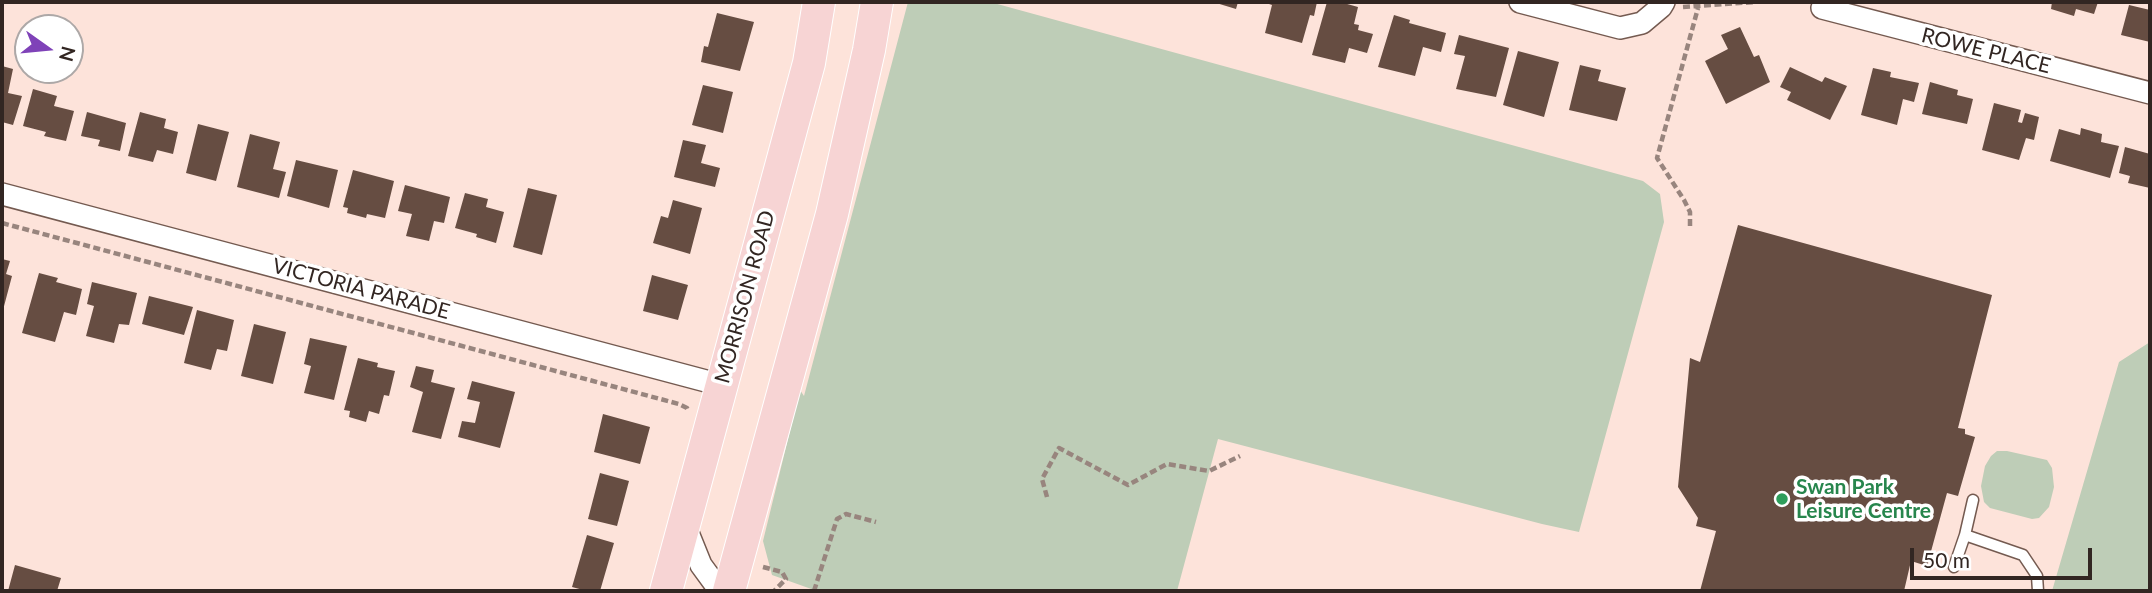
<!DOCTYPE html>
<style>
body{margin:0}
#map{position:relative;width:2152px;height:593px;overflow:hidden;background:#fde3da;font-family:Lato,sans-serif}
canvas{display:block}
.frame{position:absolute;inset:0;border:4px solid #322622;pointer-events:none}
.north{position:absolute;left:14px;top:14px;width:70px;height:70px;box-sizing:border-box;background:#fff;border:2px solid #ada8a7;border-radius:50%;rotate:105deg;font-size:19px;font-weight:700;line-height:28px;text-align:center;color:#322622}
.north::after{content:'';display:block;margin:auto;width:24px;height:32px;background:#7f42b8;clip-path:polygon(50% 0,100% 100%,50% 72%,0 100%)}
.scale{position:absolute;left:1910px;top:548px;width:182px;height:32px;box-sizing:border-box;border:4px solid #322622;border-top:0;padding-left:9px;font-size:21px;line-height:24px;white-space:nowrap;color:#322622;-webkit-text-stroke:5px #fff;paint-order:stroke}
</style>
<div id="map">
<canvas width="2152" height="593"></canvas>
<div class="frame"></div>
<div class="north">N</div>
<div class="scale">50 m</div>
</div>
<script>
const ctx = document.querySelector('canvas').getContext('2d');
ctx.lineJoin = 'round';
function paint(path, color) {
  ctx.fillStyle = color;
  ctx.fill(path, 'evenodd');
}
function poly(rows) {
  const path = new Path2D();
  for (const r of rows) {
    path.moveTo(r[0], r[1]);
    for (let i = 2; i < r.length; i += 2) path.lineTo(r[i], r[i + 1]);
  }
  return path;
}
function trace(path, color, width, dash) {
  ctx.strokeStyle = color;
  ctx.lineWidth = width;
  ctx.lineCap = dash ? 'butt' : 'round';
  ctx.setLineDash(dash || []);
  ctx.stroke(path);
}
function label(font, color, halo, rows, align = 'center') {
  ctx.font = font + ' Lato,sans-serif';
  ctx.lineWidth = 7;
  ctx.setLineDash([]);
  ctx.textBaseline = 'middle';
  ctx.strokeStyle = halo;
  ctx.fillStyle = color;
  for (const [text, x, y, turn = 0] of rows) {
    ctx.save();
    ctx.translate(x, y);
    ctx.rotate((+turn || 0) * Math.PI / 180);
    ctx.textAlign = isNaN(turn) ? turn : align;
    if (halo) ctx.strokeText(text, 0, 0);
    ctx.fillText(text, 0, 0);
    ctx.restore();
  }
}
const green = poly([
 [908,2,990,2,1643,181,1660,194,1664,222,1579,532,1542,524,1218,439,1177,591,817,591,772,575,763,541,800,390,804,396],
 [2150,342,2150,591,2052,591,2119,362],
 [1997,451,2007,451,2047,460,2052,468,2054,487,2049,507,2039,518,2032,519,1990,508,1984,502,1981,486,1985,466,1991,456]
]);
const building = poly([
 [1213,2,1238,2,1236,9],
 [1263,2,1317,2,1314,16,1310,15,1302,43,1265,33,1272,5],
 [1327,2,1340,2,1358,7,1354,24,1359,25,1358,30,1373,34,1367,53,1349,48,1345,63,1312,55],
 [2052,2,2098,2,2094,14,2076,9,2074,16,2051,9],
 [2129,5,2150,10,2150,42,2121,35],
 [717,13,754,22,740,71,701,62,704,46,708,47],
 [1394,15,1410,20,1409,23,1446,33,1441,52,1423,47,1415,76,1378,67],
 [1740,27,1754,57,1759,55,1770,82,1726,104,1705,61,1728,49,1721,35],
 [1459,35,1509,48,1496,97,1456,89,1465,56,1454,54],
 [1518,51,1559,62,1544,117,1503,105],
 [1580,65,1601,70,1598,81,1626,88,1617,121,1569,110],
 [2,66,13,69,8,93,22,96,13,125,2,122],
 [1790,67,1822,82,1825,77,1847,86,1830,120,1787,100,1791,92,1780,87],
 [1873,68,1891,72,1890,77,1919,83,1914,102,1903,99,1897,125,1861,115],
 [1930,82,1958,90,1957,95,1973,99,1967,124,1922,114],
 [703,85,733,92,723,133,692,125],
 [33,89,57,96,54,106,74,111,66,141,44,136,46,132,23,126],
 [1994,103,2021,110,2018,122,2022,123,2025,113,2039,117,2034,140,2026,138,2019,160,1982,150],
 [87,112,126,123,120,151,98,146,100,140,81,136],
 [140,112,166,119,164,128,178,132,173,154,157,150,153,162,128,156],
 [198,124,229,132,216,181,186,173],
 [2081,128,2102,134,2101,142,2119,146,2110,178,2050,161,2059,129,2080,135],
 [250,134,280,142,273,169,286,172,279,198,237,187],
 [683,140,706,145,701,163,720,168,715,187,674,177],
 [2125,147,2150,154,2150,188,2128,183,2130,176,2119,173],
 [296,160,338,170,329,208,287,196],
 [353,170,394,181,385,218,367,214,366,218,347,213,348,208,343,207],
 [405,185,450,197,444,223,434,221,429,241,406,236,412,214,398,211],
 [528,188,557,195,542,255,513,247],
 [465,193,488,199,486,207,504,212,496,243,476,237,477,234,455,228],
 [673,200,702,208,690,254,653,243,661,216,668,218],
 [1738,225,1992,295,1958,428,1965,429,1965,434,1975,437,1958,496,1947,493,1927,566,1911,561,1904,591,1700,591,1716,531,1696,526,1698,518,1678,487,1690,358,1700,362],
 [2,259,10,261,6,274,12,276,3,310],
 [39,273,58,278,56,282,82,289,76,315,64,312,55,342,22,333],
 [652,275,688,285,678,320,643,311],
 [92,282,137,293,129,325,119,324,114,343,86,336,94,306,87,304],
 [149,296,193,307,184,335,142,324],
 [197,310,234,320,227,351,217,349,211,370,184,363],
 [254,324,286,332,273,384,241,376],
 [310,338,347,346,334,400,304,393,311,366,304,364],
 [358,358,378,363,377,367,395,371,389,396,384,395,379,414,369,411,366,422,349,417,350,411,344,410],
 [416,366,434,370,431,382,455,388,441,439,412,432,423,392,410,387],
 [472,381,515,392,500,448,458,437,462,421,475,423,480,402,467,399],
 [603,414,650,427,640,464,594,452],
 [600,473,629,481,617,526,588,519],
 [587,535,614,543,600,591,587,591,572,587],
 [15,565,61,578,57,591,8,591]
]);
const path = poly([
 [1683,7,1755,2],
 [2,223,679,404,687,408,688,411],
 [1690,226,1690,212,1684,200,1657,158,1698,8],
 [1047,497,1042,479,1059,448,1128,485,1167,464,1209,471,1240,456],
 [763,567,782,572,786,579,774,591],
 [814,591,837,519,846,514,876,522]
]);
const lane = poly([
 [1973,500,1965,535,2023,555,2037,576,2038,591],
 [1954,567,1965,535]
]);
const street = poly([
 [1520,2,1620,28,1642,23,1661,7,1664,2],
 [1822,8,2150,93],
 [2,194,721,385],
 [684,523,701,565,720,591]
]);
const primary = poly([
 [666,591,809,63,819,2],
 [729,591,832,214,869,50,877,2]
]);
const markers = [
 [1782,499,7,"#2e9e5b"]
];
const streetNames = [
 ["ROWE PLACE",1986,51,14],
 ["VICTORIA PARADE",361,289,15],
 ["MORRISON ROAD",745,297,-75]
];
const leisureNames = [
 ["Swan Park",1796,487],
 ["Leisure Centre",1796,511]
];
paint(green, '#becdb7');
paint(building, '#664d42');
trace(lane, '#745a50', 13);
trace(street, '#745a50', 24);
trace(primary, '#fff', 34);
trace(path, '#98857e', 4.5, [7, 3.5]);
trace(lane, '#fff', 10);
trace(street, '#fff', 21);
trace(primary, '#f7d4d4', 32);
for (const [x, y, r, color] of markers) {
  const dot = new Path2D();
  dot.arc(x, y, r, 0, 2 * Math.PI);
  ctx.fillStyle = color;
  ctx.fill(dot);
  trace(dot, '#fff', 2.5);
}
label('21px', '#322622', '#fff', streetNames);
label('bold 21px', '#27864d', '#fff', leisureNames, 'left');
</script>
